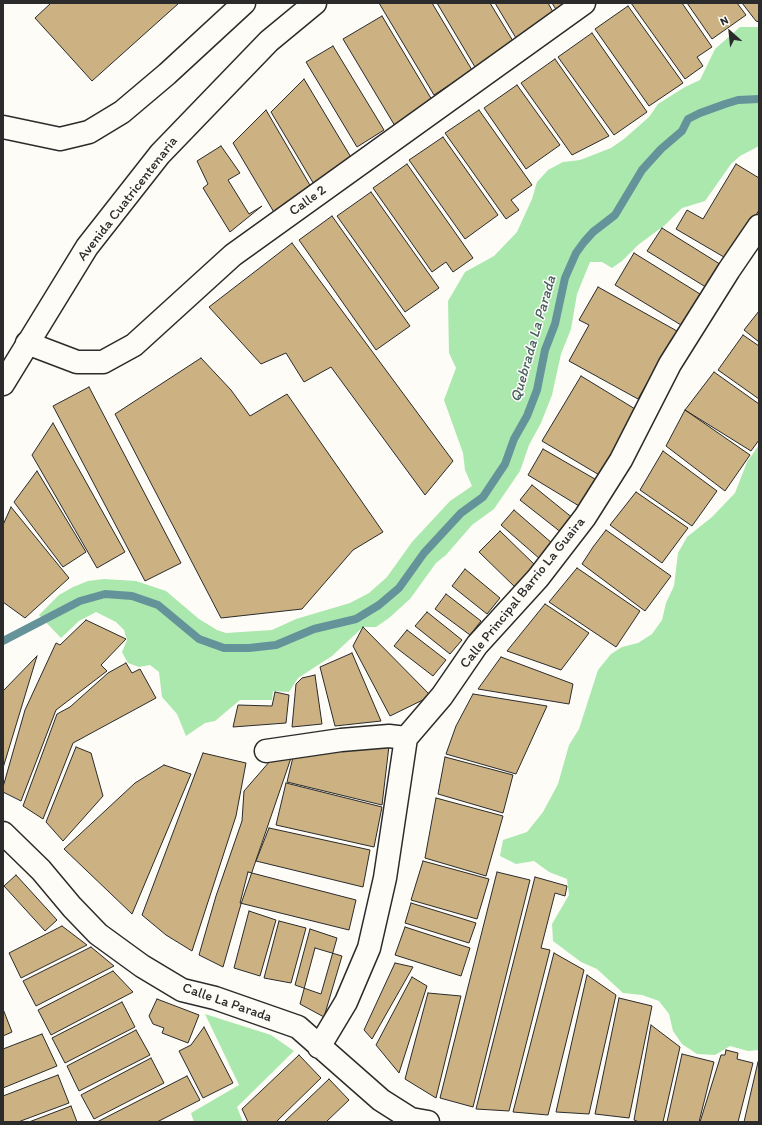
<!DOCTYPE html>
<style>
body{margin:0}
#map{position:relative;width:762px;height:1125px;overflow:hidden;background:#fdfcf7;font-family:Itim,sans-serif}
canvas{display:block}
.frame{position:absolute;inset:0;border:4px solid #2b2b2b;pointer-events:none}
.north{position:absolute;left:710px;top:12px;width:40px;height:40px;-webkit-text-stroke:3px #fdfcf7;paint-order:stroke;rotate:333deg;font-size:11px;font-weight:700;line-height:16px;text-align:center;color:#2b2b2b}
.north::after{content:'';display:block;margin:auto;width:14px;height:18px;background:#2b2b2b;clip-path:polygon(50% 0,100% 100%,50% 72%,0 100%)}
</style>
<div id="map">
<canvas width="762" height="1125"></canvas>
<div class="frame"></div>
<div class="north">N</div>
</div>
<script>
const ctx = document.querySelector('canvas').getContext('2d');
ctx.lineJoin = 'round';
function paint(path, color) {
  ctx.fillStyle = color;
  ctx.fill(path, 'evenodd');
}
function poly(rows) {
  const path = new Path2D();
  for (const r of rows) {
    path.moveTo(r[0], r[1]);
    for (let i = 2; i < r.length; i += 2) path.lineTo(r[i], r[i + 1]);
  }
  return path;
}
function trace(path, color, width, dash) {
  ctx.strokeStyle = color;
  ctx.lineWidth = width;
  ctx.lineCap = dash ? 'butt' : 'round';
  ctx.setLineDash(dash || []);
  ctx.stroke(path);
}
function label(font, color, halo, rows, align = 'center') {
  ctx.font = font + ' Itim,sans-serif';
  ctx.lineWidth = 3;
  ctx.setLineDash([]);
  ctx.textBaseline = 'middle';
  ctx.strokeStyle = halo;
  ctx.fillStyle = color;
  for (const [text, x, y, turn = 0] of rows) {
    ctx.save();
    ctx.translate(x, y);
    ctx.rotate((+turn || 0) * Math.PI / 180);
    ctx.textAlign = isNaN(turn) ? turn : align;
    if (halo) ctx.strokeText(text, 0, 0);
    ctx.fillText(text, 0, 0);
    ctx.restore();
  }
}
const green = poly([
 [740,27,759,27,759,146,740,156,731,164,705,201,682,208,665,225,638,245,622,261,612,268,602,262,590,262,577,294,571,329,561,354,552,395,541,423,529,445,520,471,494,509,472,525,446,555,436,563,410,599,389,618,376,627,363,627,332,656,298,678,289,692,273,691,272,700,240,700,215,721,205,723,186,736,177,714,162,697,159,672,150,665,139,667,128,663,122,652,127,640,124,630,116,622,96,612,79,621,61,638,39,615,59,595,73,587,88,581,104,579,136,581,166,591,199,619,217,630,226,633,272,630,296,619,350,603,369,593,387,577,412,542,450,501,472,486,465,470,463,453,444,400,456,368,449,353,448,301,465,272,494,256,517,232,532,199,537,182,548,170,563,162,580,160,611,148,624,139,649,117,658,104,685,87,700,80,715,49],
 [759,445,759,1050,748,1051,730,1046,715,1055,697,1054,682,1044,673,1031,669,1014,659,1001,642,995,623,993,597,969,581,962,553,941,552,924,569,895,567,879,549,872,534,861,516,864,500,856,503,840,527,832,543,812,558,784,569,745,579,729,598,670,611,654,622,647,638,643,652,634,662,620,666,603,674,586,678,553,687,537,712,517,735,493,747,462],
 [205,1014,271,1035,294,1051,237,1107,243,1122,194,1122,191,1113,239,1085]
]);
const stream = poly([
 [3,641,80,601,105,594,132,596,158,605,199,639,224,648,249,648,276,645,314,629,356,619,379,605,399,588,424,553,461,513,483,497,505,464,514,439,527,416,537,390,545,350,555,324,565,278,576,253,584,242,593,232,615,215,642,170,661,149,682,131,688,119,700,113,725,104,738,100,759,99]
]);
const building = poly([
 [51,3,179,3,92,81,35,18,51,3],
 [379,3,432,3,472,70,434,95,379,3],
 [437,3,490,3,513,41,475,67,437,3],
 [495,3,548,3,553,12,516,38,495,3],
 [552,3,570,3,557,11,552,3],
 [631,3,682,3,712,47,697,57,703,66,685,79,631,3],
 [687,3,737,3,746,15,712,39,687,3],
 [742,3,759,3,759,22,756,21,742,3],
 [628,6,683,83,649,106,595,29,628,6],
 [382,16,432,100,395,126,343,39,382,16],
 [592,33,647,112,614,135,558,57,592,33],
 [333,46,384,130,357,147,306,62,333,46],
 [555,59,609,136,572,155,521,83,555,59],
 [304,79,352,159,315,186,271,112,304,79],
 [517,85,560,145,526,169,484,108,517,85],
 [266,110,311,187,275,214,233,143,266,110],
 [479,110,532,185,511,200,519,210,506,219,445,133,479,110],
 [443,137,498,215,465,239,409,160,443,137],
 [221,146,240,173,228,180,249,214,262,206,230,232,203,188,208,184,197,161,221,146],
 [407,164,473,258,453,272,446,262,432,272,373,188,407,164],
 [736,164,759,178,759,210,729,260,676,229,687,210,703,219,736,164],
 [371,192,439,288,405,312,337,216,371,192],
 [332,216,410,326,376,350,299,240,332,216],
 [662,228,723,266,709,289,647,251,662,228],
 [292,243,453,461,425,495,331,367,304,382,286,353,261,364,209,307,292,243],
 [634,253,700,294,681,325,615,285,634,253],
 [598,287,677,331,638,399,569,361,589,325,579,320,598,287],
 [759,311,759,342,744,330,759,311],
 [743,335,759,346,759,399,718,370,743,335],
 [201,358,231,390,250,416,287,394,383,532,353,550,302,609,221,618,115,414,201,358],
 [714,372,759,404,759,440,751,451,685,410,714,372],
 [581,376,640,412,601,476,542,441,581,376],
 [89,387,181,563,145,581,53,406,89,387],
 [685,410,750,455,725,491,666,446,685,410],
 [53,423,125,552,97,568,32,455,53,423],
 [543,449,600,482,584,509,528,475,543,449],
 [663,451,717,491,692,526,640,490,663,451],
 [37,471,86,552,63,567,14,502,37,471],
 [532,485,574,519,562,533,520,500,532,485],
 [636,492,688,528,662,563,610,525,636,492],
 [11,507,69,578,25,618,3,602,3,525,11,507],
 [514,510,553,544,540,559,501,525,514,510],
 [606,530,671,576,645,611,582,564,593,547,606,530],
 [500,531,538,568,517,589,479,552,500,531],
 [577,568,640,611,616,647,549,602,577,568],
 [465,569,500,598,487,614,452,586,465,569],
 [446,594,481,621,470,635,435,609,446,594],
 [545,604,589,633,561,670,507,651,545,604],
 [427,612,462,640,450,654,415,626,427,612],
 [86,620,126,639,101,665,107,671,56,710,21,801,3,792,3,787,25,710,56,643,60,645,86,620],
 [363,627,431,696,390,716,353,646,363,627],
 [407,630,446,660,433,676,394,646,407,630],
 [352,653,381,721,335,726,320,667,352,653],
 [37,656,3,768,3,691,37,656],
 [501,657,573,684,569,704,478,689,501,657],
 [126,663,132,673,140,669,156,698,73,743,43,819,23,806,57,714,70,707,108,673,126,663],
 [315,675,322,724,292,727,296,684,302,678,315,675],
 [275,692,289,695,286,723,233,727,238,705,272,706,275,692],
 [473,694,547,706,516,774,446,754,456,726,473,694],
 [389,746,382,805,287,782,294,753,389,746],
 [76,747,91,753,103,796,63,841,46,822,76,747],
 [203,753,246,763,236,816,192,951,166,935,142,915,203,753],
 [277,753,291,758,241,904,223,967,199,955,216,896,242,821,244,791,277,753],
 [445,757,513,775,503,813,438,794,445,757],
 [164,765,191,774,132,914,64,849,135,783,164,765],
 [286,783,382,807,374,847,276,825,286,783],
 [436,798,503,816,486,876,425,858,436,798],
 [269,828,370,850,363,887,256,861,269,828],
 [423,861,489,879,477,919,411,900,423,861],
 [248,872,356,900,349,930,240,903,248,872],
 [497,872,530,880,473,1107,440,1098,497,872],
 [16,875,57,920,45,931,4,886,16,875],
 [535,877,567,886,565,896,555,893,541,948,550,950,509,1111,476,1109,535,877],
 [411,903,476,923,469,943,405,923,411,903],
 [249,911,276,920,260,976,234,968,249,911],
 [279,921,306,928,291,983,264,978,279,921],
 [62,926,87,945,21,978,9,953,62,926],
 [405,927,470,948,461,976,395,955,405,927],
 [310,929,337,938,321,994,295,985,310,929],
 [91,947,114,966,36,1006,23,981,91,947],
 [315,948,342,956,324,1017,300,1004,315,948],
 [554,953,584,970,548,1115,513,1112,554,953],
 [395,963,413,967,372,1039,364,1030,395,963],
 [113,971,133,992,51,1035,38,1010,113,971],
 [587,975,616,995,589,1114,556,1112,587,975],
 [412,977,427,986,399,1073,376,1045,412,977],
 [428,993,461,996,436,1098,405,1079,428,993],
 [619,998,652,1006,629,1118,595,1114,619,998],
 [157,999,199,1015,188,1043,162,1033,164,1028,153,1024,149,1016,157,999],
 [122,1002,135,1027,65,1063,52,1038,122,1002],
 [3,1009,12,1032,3,1036,3,1009],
 [651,1025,680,1047,663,1122,639,1122,634,1120,651,1025],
 [204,1027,233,1083,203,1098,179,1051,191,1045,204,1027],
 [136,1030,150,1055,79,1091,67,1066,136,1030],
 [42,1034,57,1066,3,1088,3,1049,42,1034],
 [726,1050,738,1053,737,1059,753,1063,738,1122,700,1122,721,1055,725,1055,726,1050],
 [682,1054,714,1062,699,1122,667,1122,682,1054],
 [299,1055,321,1078,276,1122,248,1122,242,1109,299,1055],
 [151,1058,164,1083,94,1119,81,1095,151,1058],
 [758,1062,759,1062,759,1122,744,1122,758,1062],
 [58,1075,69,1103,18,1122,3,1122,3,1096,58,1075],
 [187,1076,200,1100,157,1122,97,1122,187,1076],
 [329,1079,349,1100,326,1122,284,1122,329,1079],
 [71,1106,77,1122,29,1122,71,1106]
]);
const minor = poly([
 [27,343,77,362,103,362,134,345,233,255,584,3],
 [266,751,341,740,389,736,406,738],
 [3,833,41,870,72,907,98,934,142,966,182,990,215,998,298,1027,381,1100,411,1119,428,1122],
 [319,1047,346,1002,369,948,385,878,406,738,442,696,477,645,538,578,585,517,621,460,670,364,729,270,759,226]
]);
const major = poly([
 [3,127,60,139,89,132,122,112,167,74,244,3],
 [3,384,87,247,160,154,269,41,315,3]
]);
const streetNames = [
 ["Avenida Cuatricentenaria",128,199,-52],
 ["Calle 2",308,201,-36],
 ["Calle Principal Barrio La Guaira",523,593,-51],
 ["Calle La Parada",227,1003,19]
];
const waterNames = [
 ["Quebrada La Parada",534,339,-74]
];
paint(green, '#abe8ae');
trace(stream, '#64949a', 8);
paint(building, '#ccb282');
trace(building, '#2b2b2b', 1);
trace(minor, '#2b2b2b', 25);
trace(major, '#2b2b2b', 25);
trace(minor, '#fdfcf7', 22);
trace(major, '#fdfcf7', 22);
label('14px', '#2b2b2b', '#fdfcf7', streetNames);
label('italic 15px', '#486062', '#fdfcf7', waterNames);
</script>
